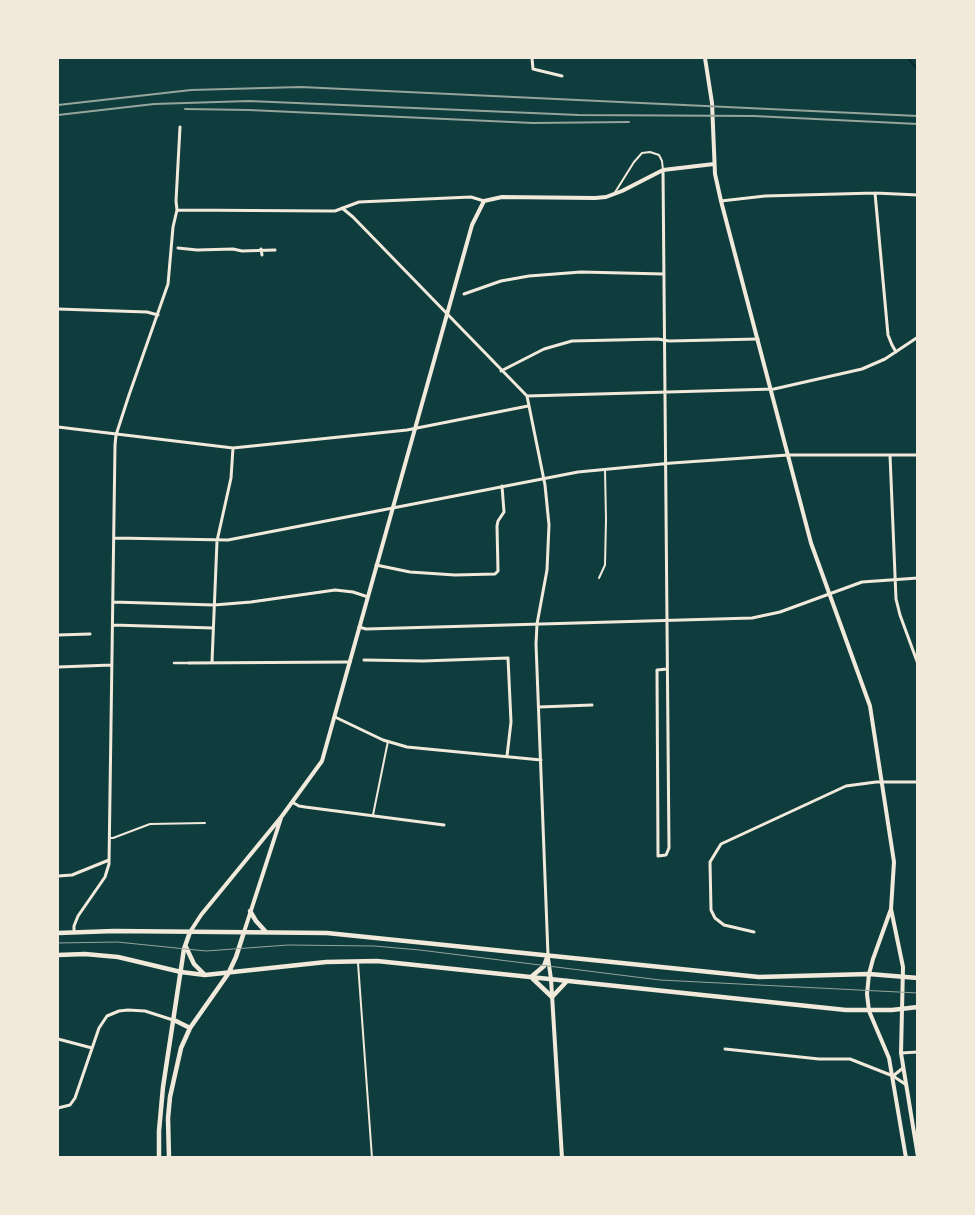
<!DOCTYPE html>
<style>
body{margin:0}
#map{position:relative;width:975px;height:1215px;overflow:hidden;background:#0f3d3e;font-family:Arial,sans-serif}
canvas{display:block}
.frame{position:absolute;inset:0;border:59px solid #f1e9da;pointer-events:none}
</style>
<div id="map">
<canvas width="975" height="1215"></canvas>
<div class="frame"></div>
</div>
<script>
const ctx = document.querySelector('canvas').getContext('2d');
ctx.lineJoin = 'round';
function poly(rows) {
  const path = new Path2D();
  for (const r of rows) {
    path.moveTo(r[0], r[1]);
    for (let i = 2; i < r.length; i += 2) path.lineTo(r[i], r[i + 1]);
  }
  return path;
}
function trace(path, color, width, dash) {
  ctx.strokeStyle = color;
  ctx.lineWidth = width;
  ctx.lineCap = dash ? 'butt' : 'round';
  ctx.setLineDash(dash || []);
  ctx.stroke(path);
}
const stream = poly([
 [908,58,918,70]
]);
const service = poly([
 [614,194,634,162,642,153,650,152,659,155,662,161,663,170],
 [599,578,605,565,606,519,605,470],
 [373,815,388,741],
 [110,838,113,838,150,824,205,823],
 [358,963,372,1158]
]);
const pedestrian = poly([
 [174,663,189,663]
]);
const minor = poly([
 [532,58,533,69,562,76],
 [663,170,669,848,666,855,658,856,657,670,667,669],
 [875,193,888,335,892,345,896,352],
 [721,201,765,196,875,193,918,195],
 [342,208,353,217,527,396,545,485,549,525,547,570,537,624,536,644,548,955],
 [177,210,329,211,335,211,359,202,471,197,484,201],
 [178,248,197,250,233,249,242,251,275,250],
 [261,249,262,255],
 [464,294,501,281,529,276,581,272,664,274],
 [58,309,147,312,158,315],
 [501,371,544,349,572,341,658,339,669,341,758,339],
 [527,396,774,389,862,369,885,359,918,337],
 [58,427,233,448,407,430,528,406],
 [890,455,896,599,900,615,918,664],
 [114,538,228,540,578,472,672,463,788,455,918,455],
 [376,565,410,572,455,575,495,574,498,571,497,526,498,521,504,512,502,486],
 [113,602,214,605,251,602,335,590,353,592,368,597],
 [113,625,213,628],
 [359,627,366,629,752,618,780,612,862,582,918,578],
 [58,635,90,634],
 [364,660,423,661,508,658,511,722,507,756],
 [212,662,217,541,231,478,233,448],
 [189,663,350,662],
 [58,667,112,665],
 [539,707,592,705],
 [335,717,383,740,407,747,541,760],
 [292,802,299,806,305,807,444,825],
 [58,876,72,875,109,860],
 [74,932,74,926,78,916,105,877,109,864,115,445,116,435,129,395,168,284,173,227,177,210,176,201,180,127],
 [754,932,724,925,715,918,711,910,710,862,721,844,846,786,876,782,918,782],
 [58,1039,92,1048],
 [725,1049,819,1059,850,1059,893,1076,905,1084],
 [901,1053,918,1052],
 [893,1076,903,1068],
 [58,1108,70,1105,75,1098,99,1028,107,1016,119,1011,128,1010,145,1011,173,1020]
]);
const tertiary = poly([
 [705,58,712,103,715,174,721,201,811,543,870,706,894,862,891,909,873,959,869,974,867,994,869,1011,889,1058,906,1158],
 [891,909,903,967,901,1053,918,1157],
 [190,932,201,915,282,816,322,761,472,225,484,201,502,197,595,198,606,197,622,191,663,170,714,164],
 [244,932,281,818],
 [548,958,551,979,562,1158]
]);
const secondary = poly([
 [250,911,256,921,266,932],
 [58,933,114,931,327,933,759,977,869,974,918,978],
 [186,947,194,964,205,975],
 [58,955,85,954,118,957,181,972,205,975,326,962,377,961,846,1010,892,1010,918,1007],
 [531,977,552,997,567,981],
 [531,977,544,966,548,955],
 [174,1020,190,1028],
 [159,1158,159,1131,163,1087,184,949,190,932],
 [169,1158,168,1118,170,1097,181,1048,190,1028,228,974,236,957,244,932]
]);
const tram = poly([
 [58,943,117,942,206,951,288,945,374,946,420,950,660,980,918,993]
]);
const rail = poly([
 [58,105,191,90,301,87,918,116],
 [185,109,249,110,533,123,629,122],
 [58,115,154,104,249,101,579,115,754,116,918,124]
]);
trace(stream, '#0a2a2b', 2);
trace(service, '#f1e9da', 2);
trace(pedestrian, '#f1e9da', 2.5);
trace(minor, '#f1e9da', 3);
trace(tertiary, '#f1e9da', 4);
trace(secondary, '#f1e9da', 4.5);
trace(tram, '#97a49c', 1);
trace(rail, '#97a49c', 2);
</script>
